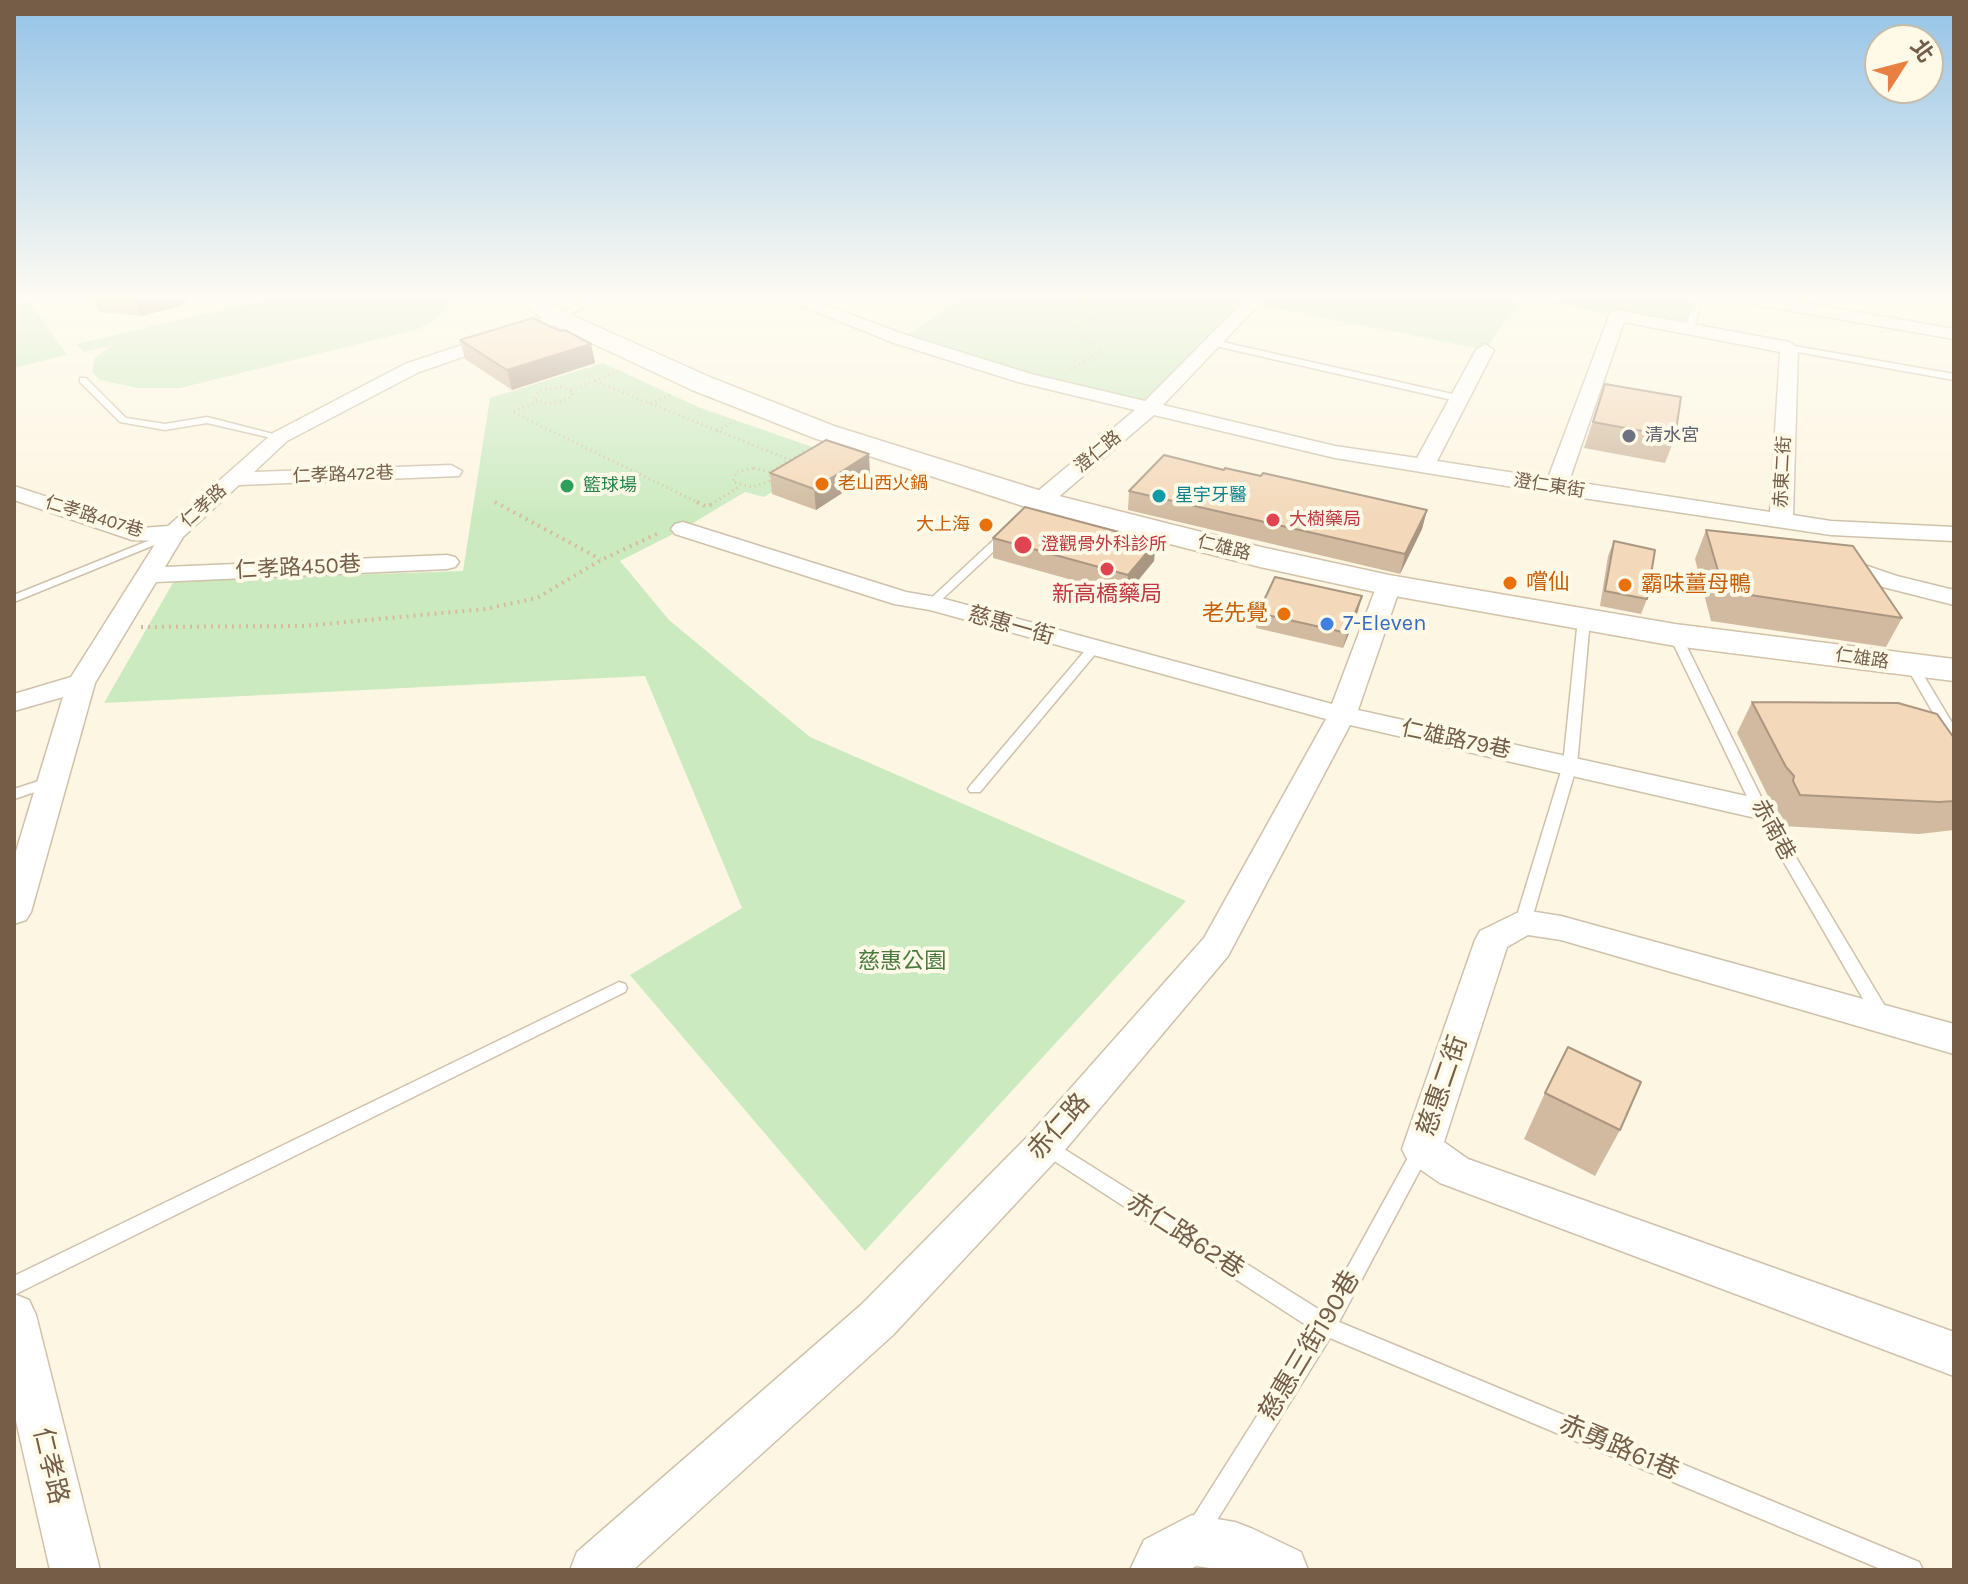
<!DOCTYPE html>
<meta charset="utf-8">
<style>
body{margin:0}
#map{position:relative;width:1968px;height:1584px;overflow:hidden;background:#fdf6e2;font-family:Karla,"Noto Sans TC",sans-serif}
canvas{display:block}
.frame{position:absolute;inset:0;border:16px solid #755e48;pointer-events:none}
.north{position:absolute;left:1864px;top:24px;width:80px;height:80px;box-sizing:border-box;background:#fff9e8;border:2px solid #c8bba8;border-radius:50%;rotate:54deg;font-size:22px;font-weight:700;line-height:32px;text-align:center;color:#755e48}
.north::after{content:'';display:block;margin:auto;width:28px;height:36px;background:#ea7f43;clip-path:polygon(50% 0,100% 100%,50% 72%,0 100%)}
</style>
<div id="map">
<canvas width="1968" height="1584"></canvas>
<div class="frame"></div>
<div class="north">北</div>
</div>
<script>
const ctx = document.querySelector('canvas').getContext('2d');
ctx.lineJoin = 'round';
function paint(path, color) {
  ctx.fillStyle = color;
  ctx.fill(path, 'evenodd');
}
function poly(rows) {
  const path = new Path2D();
  for (const r of rows) {
    path.moveTo(r[0], r[1]);
    for (let i = 2; i < r.length; i += 2) path.lineTo(r[i], r[i + 1]);
  }
  return path;
}
function trace(path, color, width, dash) {
  ctx.strokeStyle = color;
  ctx.lineWidth = width;
  ctx.lineCap = dash ? 'butt' : 'round';
  ctx.setLineDash(dash || []);
  ctx.stroke(path);
}
function label(font, color, halo, rows, align = 'center') {
  ctx.font = font + ' Karla,"Noto Sans TC",sans-serif';
  ctx.lineWidth = 8;
  ctx.setLineDash([]);
  ctx.textBaseline = 'middle';
  ctx.strokeStyle = halo;
  ctx.fillStyle = color;
  for (const [text, x, y, turn = 0] of rows) {
    ctx.save();
    ctx.translate(x, y);
    ctx.rotate((+turn || 0) * Math.PI / 180);
    ctx.textAlign = isNaN(turn) ? turn : align;
    if (halo) ctx.strokeText(text, 0, 0);
    ctx.fillText(text, 0, 0);
    ctx.restore();
  }
}
const green = poly([
 [268,299,454,299,432,322,415,330,180,388,138,388,100,380,92,372,95,358,111,346,83,352,77,344],
 [963,299,1521,299,1485,350,1255,304,1147,410,900,339],
 [1535,299,1699,299,1689,329],
 [29,301,67,355,14,368,14,304],
 [603,363,698,407,832,454,764,497,745,492,683,529,620,561,669,620,810,737,1186,901,865,1251,630,975,742,908,645,676,104,703,174,581,463,571,490,398]
]);
const pathFar1 = poly([
 [1077,299,1103,311,1146,313,1175,307,1184,299],
 [1580,299,1604,305],
 [1070,369,1102,352,1082,335,1079,327,1103,311],
 [595,381,790,460,770,472],
 [561,387,573,392,572,397,550,404,533,398,541,390,561,387],
 [571,390,619,371],
 [538,402,512,412,701,504],
 [651,404,670,395],
 [717,431,735,421],
 [790,460,806,450],
 [754,468,770,472,769,481,753,487,733,482,736,472,754,468],
 [495,502,499,504],
 [711,504,741,486]
]);
const path = poly([
 [495,502,600,559],
 [697,502,707,507,715,502],
 [141,627,304,626,485,609,537,598,601,560,661,532]
]);
const lane = poly([
 [587,299,598,299,561,320,554,318,587,299],
 [1695,299,1703,299,1693,329,1689,331,1685,329,1695,299],
 [1214,340,1461,396,1466,399,1461,402,1211,345,1211,341,1214,340],
 [1789,345,1954,374,1954,380,1786,350,1785,348,1789,345],
 [80,378,86,378,126,418,165,424,207,417,285,437,280,440,207,423,165,430,120,422,80,382,80,378],
 [170,532,174,533,174,537,14,602,14,595,170,532],
 [1005,532,1009,533,1009,537,936,605,928,605,928,601,1001,533,1005,532],
 [1584,615,1590,619,1577,765,1531,922,1529,926,1523,928,1517,926,1515,922,1563,765,1578,619,1584,615],
 [1675,631,1681,635,1767,809,1889,1013,1891,1018,1889,1023,1883,1025,1877,1023,1753,809,1669,635,1675,631],
 [1093,645,1099,649,1097,652,980,792,970,792,968,789,970,786,1089,646,1093,645],
 [1912,662,1918,666,1954,726,1954,741,1947,737,1906,666,1912,662],
 [51,777,56,779,58,782,56,785,14,799,14,789,51,777],
 [619,982,625,984,627,988,625,992,14,1295,14,1276,619,982],
 [1045,1137,1323,1312,1416,1143,1422,1141,1428,1143,1431,1149,1428,1155,1339,1322,1919,1562,1923,1570,1883,1570,1330,1338,1204,1541,1196,1545,1188,1541,1184,1533,1188,1525,1312,1329,1039,1151,1036,1145,1039,1139,1045,1137]
]);
const street = poly([
 [784,299,809,299,906,335,1031,374,1145,401,1246,299,1264,299,1163,405,1335,446,1417,458,1476,350,1485,344,1494,350,1437,461,1548,478,1611,311,1617,310,1789,342,1798,348,1793,515,1831,521,1954,527,1954,541,1831,535,1556,494,1335,458,1154,415,1048,506,1040,508,1032,506,1029,501,1032,496,1135,410,1018,382,894,343,784,299],
 [1624,322,1780,352,1770,512,1569,481,1624,322],
 [1744,299,1784,299,1954,329,1954,339,1752,304,1744,299],
 [558,313,564,314,567,318,564,322,419,372,287,441,254,472,451,465,462,471,459,476,239,485,183,537,165,567,447,555,455,557,459,562,455,567,447,569,156,582,95,683,31,912,26,920,14,924,14,858,63,697,14,711,14,694,71,677,157,541,132,540,14,500,14,486,142,528,168,526,273,433,405,364,558,313],
 [683,522,906,592,941,598,1332,704,1377,585,1380,580,1389,578,1398,580,1401,585,1358,710,1760,799,1771,802,1775,809,1771,816,1760,819,1350,725,1228,956,1059,1157,893,1335,633,1570,570,1570,577,1552,861,1305,1031,1133,1204,938,1326,719,930,610,894,604,675,534,671,529,675,524,683,522],
 [1835,555,1897,576,1954,590,1954,605,1879,586,1827,567,1823,562,1827,557,1835,555],
 [1523,910,1561,916,1954,1024,1954,1054,1561,940,1528,935,1507,947,1444,1142,1468,1159,1954,1332,1954,1376,1440,1183,1408,1161,1402,1149,1475,940,1480,931,1523,910],
 [14,1294,29,1300,36,1315,100,1570,50,1570,14,1412,14,1294],
 [1192,1515,1235,1522,1253,1529,1301,1552,1308,1570,1223,1570,1196,1566,1189,1570,1130,1570,1144,1540,1192,1515]
]);
const secondary = poly([
 [517,299,546,299,567,313,712,378,834,426,1051,494,1261,547,1389,575,1675,624,1954,659,1954,681,1675,646,1389,595,1260,567,1029,508,814,438,692,390,549,323,517,299]
]);
const wall = poly([
 [90,299,191,299,180,306,141,316,100,312],
 [560,331,591,344,595,363,512,390,465,359,460,340],
 [1605,384,1675,437,1665,463,1584,448],
 [1224,470,1261,476,1427,510,1422,529,1400,574,1128,510,1129,491],
 [770,473,870,475,816,510,772,494],
 [1706,530,1902,618,1886,647,1711,621,1695,559],
 [993,538,1154,561,1126,595,993,558],
 [1614,541,1647,599,1641,614,1600,606,1608,556],
 [1358,611,1343,648,1256,628,1258,613],
 [1752,702,1954,738,1954,830,1919,834,1783,826,1776,813,1778,808,1769,798,1737,733],
 [1545,1093,1620,1130,1595,1176,1524,1139]
]);
const shadedWall = poly([
 [134,299,191,299,180,306,141,316],
 [591,344,595,363,512,390,507,370],
 [869,454,870,475,816,510,814,489],
 [1427,510,1422,529,1400,574,1405,554],
 [1156,542,1154,561,1126,595,1128,575],
 [1362,596,1358,611,1343,648,1347,633]
]);
const building = poly([
 [533,318,560,331,565,330,591,344,507,370,460,340,533,318],
 [1605,384,1681,397,1675,437,1593,422,1605,384],
 [826,440,869,454,814,489,770,473,826,440],
 [1164,455,1224,470,1225,468,1261,476,1263,473,1427,510,1405,554,1129,491,1164,455],
 [1025,507,1156,542,1128,575,993,538,1025,507],
 [1706,530,1853,546,1902,618,1724,591,1706,530],
 [1614,541,1655,550,1647,599,1605,591,1614,541],
 [1275,577,1362,596,1347,633,1258,613,1275,577],
 [1752,702,1898,703,1937,714,1954,738,1954,801,1939,802,1800,795,1793,781,1794,776,1786,767,1752,702],
 [1568,1047,1641,1082,1620,1130,1545,1093,1568,1047]
]);
const markers = [
 [1629,436,8,"#6b7280"],
 [822,484,8,"#e8710a"],
 [567,486,8,"#2e9e5b"],
 [1159,496,8,"#0f9aa8"],
 [1273,520,8,"#e0444e"],
 [986,525,8,"#e8710a"],
 [1023,545,10,"#e0444e"],
 [1107,569,8,"#e0444e"],
 [1510,583,8,"#e8710a"],
 [1625,585,8,"#e8710a"],
 [1284,614,8,"#e8710a"],
 [1327,624,8,"#3f7fe0"]
];
const farWorshipnames = [
 ["清水宮",1645,436]
];
const farStreetnames = [
 ["澄仁路",1098,452,-40],
 ["赤東二街",1783,472,-87],
 ["仁孝路472巷",343,475,-2],
 ["澄仁東街",1549,486,9],
 ["仁孝路",204,506,-42],
 ["仁孝路407巷",94,517,17],
 ["仁雄路",1224,548,14],
 ["仁雄路",1862,659,8]
];
const farFoodnames = [
 ["老山西火鍋",838,484],
 ["大上海",970,525,"right"]
];
const farLeisurenames = [
 ["籃球場",583,486]
];
const farCulturenames = [
 ["星宇牙醫",1175,496]
];
const farHealthnames = [
 ["大樹藥局",1289,520],
 ["澄觀骨外科診所",1041,545]
];
const streetNames = [
 ["仁孝路450巷",298,568,-3],
 ["慈惠一街",1011,626,16],
 ["仁雄路79巷",1456,740,12],
 ["赤南巷",1773,830,61]
];
const foodNames = [
 ["嚐仙",1526,583],
 ["霸味薑母鴨",1641,585],
 ["老先覺",1268,614,"right"]
];
const healthNames = [
 ["新高橋藥局",1107,595]
];
const shopNames = [
 ["7-Eleven",1343,624]
];
const parkNames = [
 ["慈惠公園",902,962]
];
const nearStreetnames = [
 ["慈惠二街",1443,1086,-71],
 ["赤仁路",1059,1127,-48],
 ["赤仁路62巷",1185,1236,33],
 ["慈惠三街190巷",1310,1346,-59],
 ["赤勇路61巷",1619,1448,23],
 ["仁孝路",50,1466,77]
];
paint(green, '#cbeac0');
trace(lane, '#d0c1ab', 3);
trace(street, '#d0c1ab', 3);
trace(secondary, '#d3c1a8', 3);
trace(pathFar1, '#d7bb9c', 3, [1, 4]);
trace(path, '#d7bb9c', 4, [2, 5]);
paint(lane, '#fff');
paint(street, '#fff');
paint(secondary, '#fff');
paint(wall, '#d1ba9f');
paint(shadedWall, '#aa9782');
paint(building, '#f3d8b9');
trace(building, '#aa9782', 2);
const sky = ctx.createLinearGradient(0, 0, 0, 521);
sky.addColorStop(0, '#94c3e7');
sky.addColorStop(0.57, '#fefbf2');
sky.addColorStop(1, '#fefbf200');
ctx.fillStyle = sky;
ctx.fillRect(0, 0, 1968, 521);
for (const [x, y, r, color] of markers) {
  const dot = new Path2D();
  dot.arc(x, y, r, 0, 2 * Math.PI);
  ctx.fillStyle = color;
  ctx.fill(dot);
  trace(dot, '#fff9e8', 3);
}
label('18px', '#5b616d', '#fff9e8', farWorshipnames, 'left');
label('18px', '#755e48', '#fff9e8', farStreetnames);
label('18px', '#c56008', '#fff9e8', farFoodnames, 'left');
label('18px', '#27864d', '#fff9e8', farLeisurenames, 'left');
label('18px', '#0d838f', '#fff9e8', farCulturenames, 'left');
label('18px', '#be3a42', '#fff9e8', farHealthnames, 'left');
label('22px', '#755e48', '#fff9e8', streetNames);
label('22px', '#c56008', '#fff9e8', foodNames, 'left');
label('22px', '#be3a42', '#fff9e8', healthNames);
label('22px', '#366cbe', '#fff9e8', shopNames, 'left');
label('22px', '#497b40', '#fff9e8', parkNames);
label('26px', '#755e48', '#fff9e8', nearStreetnames);
</script>
